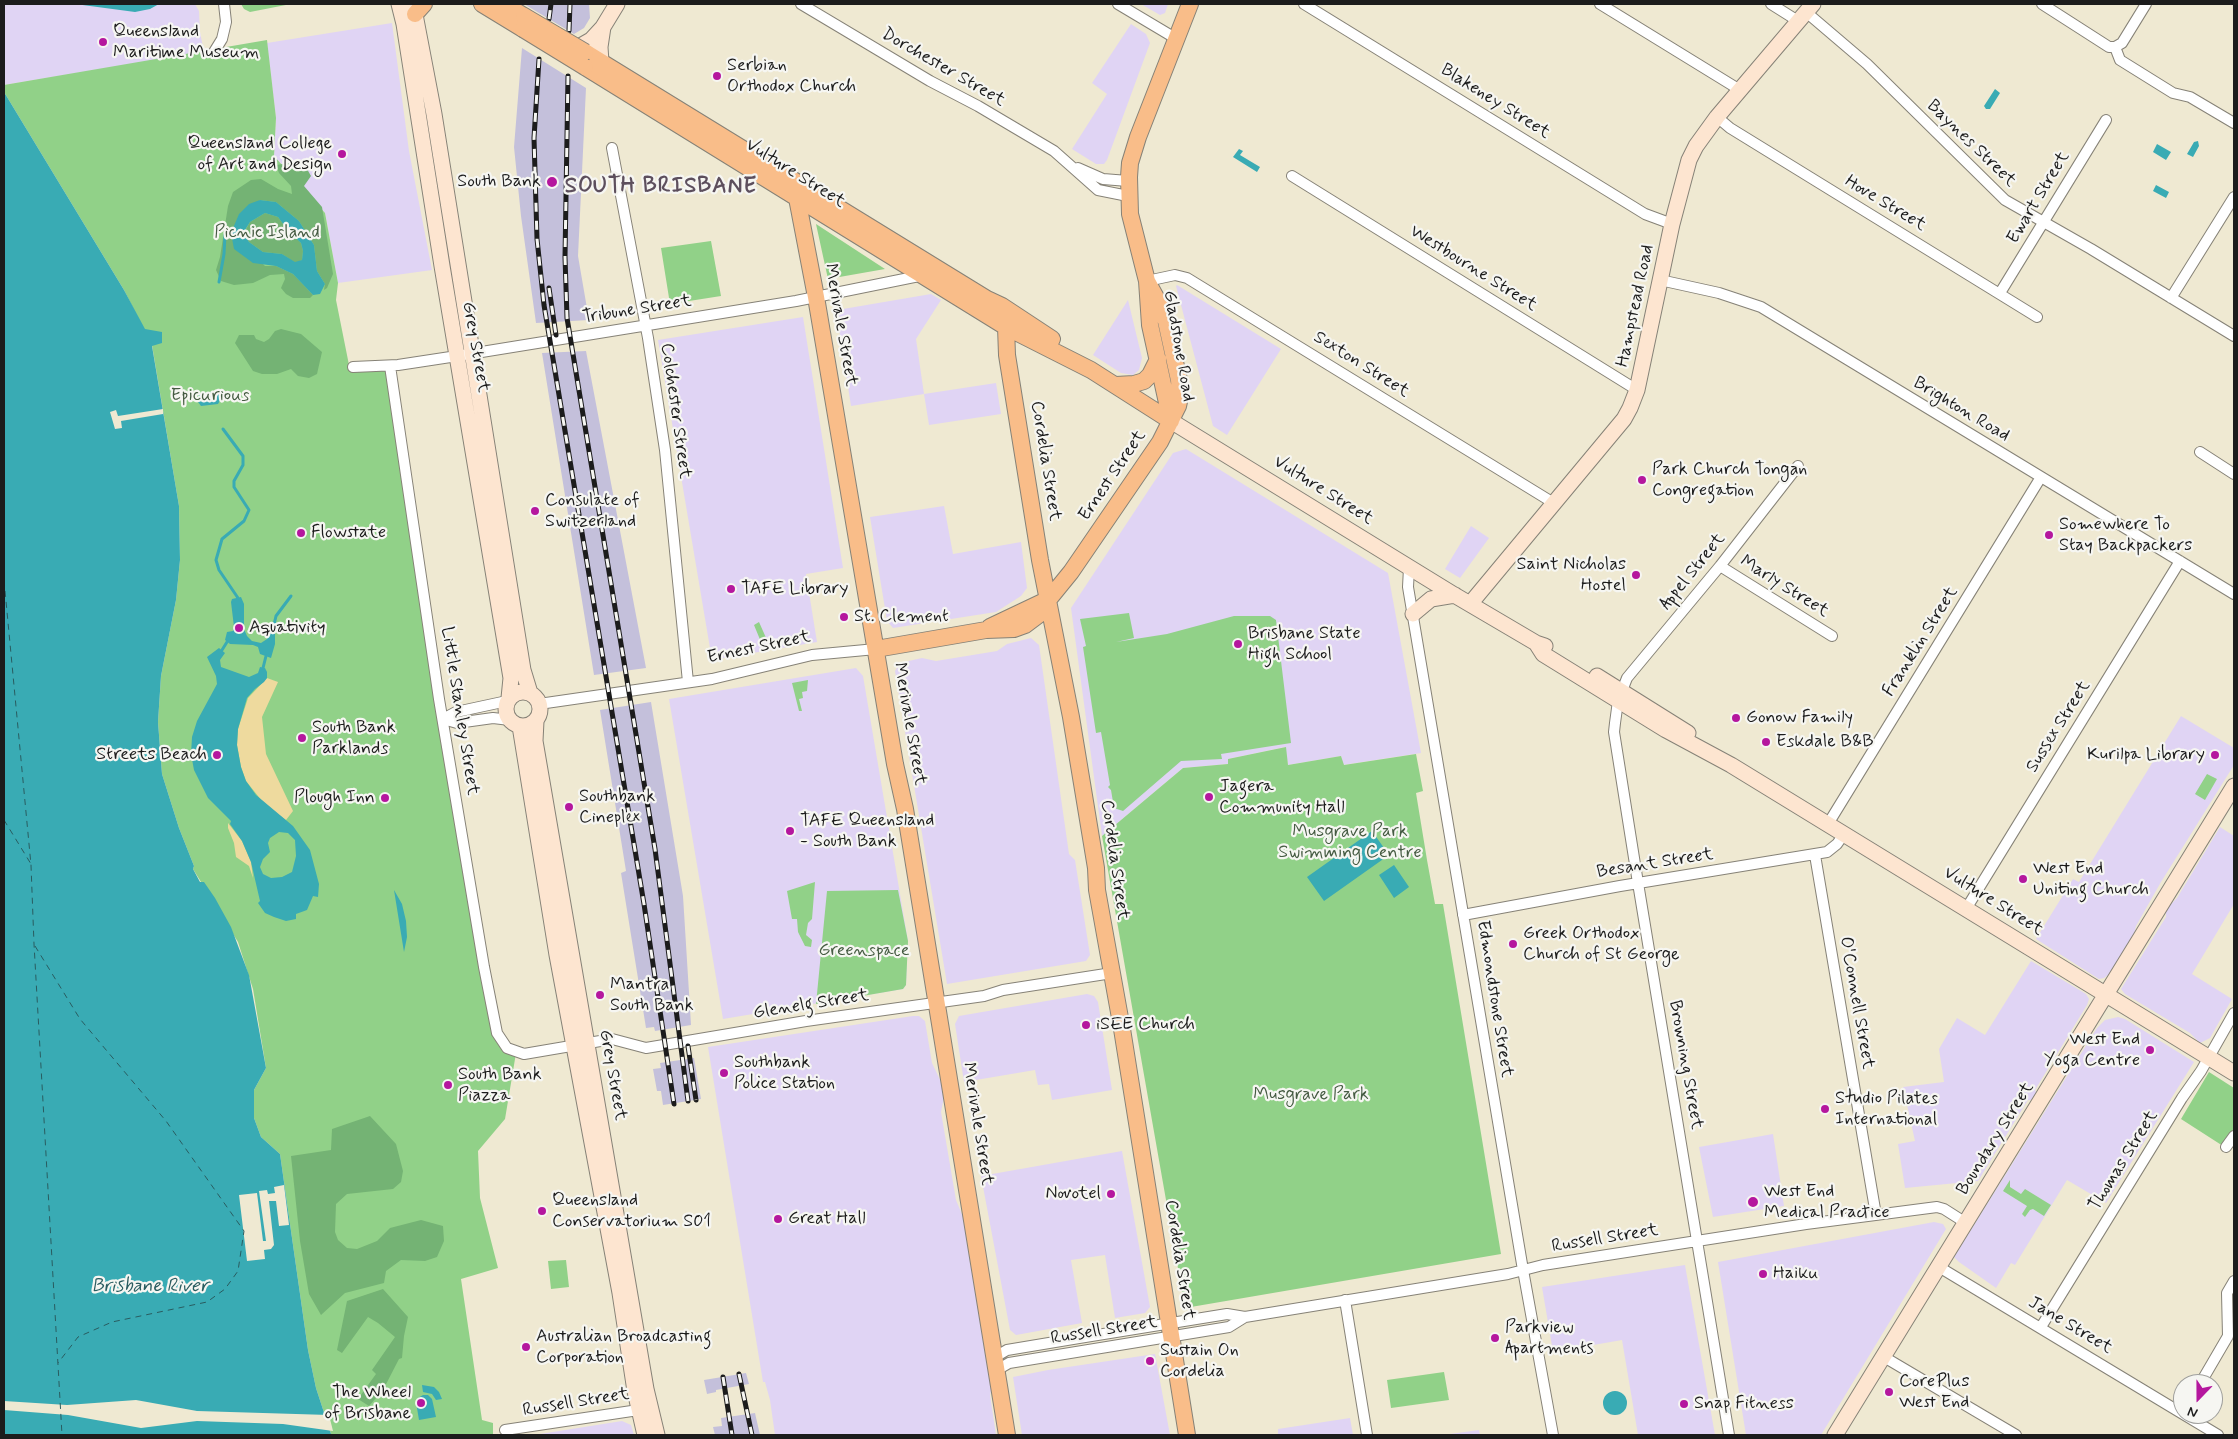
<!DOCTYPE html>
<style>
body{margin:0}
#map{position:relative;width:2238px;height:1439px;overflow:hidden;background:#efe9d2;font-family:Mynerve,sans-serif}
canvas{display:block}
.frame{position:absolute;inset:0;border:5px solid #1c1c1c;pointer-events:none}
.north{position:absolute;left:2173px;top:1374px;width:50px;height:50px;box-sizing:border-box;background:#f6f6f2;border:1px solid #9f9f9c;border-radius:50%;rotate:202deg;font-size:14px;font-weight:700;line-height:20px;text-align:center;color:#1c1c1c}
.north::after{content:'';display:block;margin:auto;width:18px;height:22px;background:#b5179e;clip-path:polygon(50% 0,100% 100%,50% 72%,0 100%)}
</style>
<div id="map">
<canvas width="2238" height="1439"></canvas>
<div class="frame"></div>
<div class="north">N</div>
</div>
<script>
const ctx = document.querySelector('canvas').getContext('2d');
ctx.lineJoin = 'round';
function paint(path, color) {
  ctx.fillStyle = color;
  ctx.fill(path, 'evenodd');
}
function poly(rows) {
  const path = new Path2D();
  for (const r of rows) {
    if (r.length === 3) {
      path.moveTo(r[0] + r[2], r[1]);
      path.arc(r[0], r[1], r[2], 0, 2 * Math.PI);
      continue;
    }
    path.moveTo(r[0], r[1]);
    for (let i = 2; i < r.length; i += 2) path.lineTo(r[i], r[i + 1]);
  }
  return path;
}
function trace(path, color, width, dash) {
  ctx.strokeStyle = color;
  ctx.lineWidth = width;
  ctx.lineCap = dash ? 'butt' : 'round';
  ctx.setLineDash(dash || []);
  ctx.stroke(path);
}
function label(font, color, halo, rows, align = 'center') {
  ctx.font = font + ' Mynerve,sans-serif';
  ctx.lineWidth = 4.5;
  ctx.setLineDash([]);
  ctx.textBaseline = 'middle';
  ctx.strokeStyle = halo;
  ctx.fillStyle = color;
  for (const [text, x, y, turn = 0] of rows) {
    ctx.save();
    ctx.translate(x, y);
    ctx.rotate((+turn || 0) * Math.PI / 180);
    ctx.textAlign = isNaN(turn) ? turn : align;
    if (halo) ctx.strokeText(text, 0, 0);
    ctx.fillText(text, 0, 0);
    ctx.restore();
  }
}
const built = poly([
 [4,4,195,4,199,11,200,32,204,52,4,85],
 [1141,4,1168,4,1165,13,1160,15],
 [392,23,409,151,432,270,338,283,325,213,274,156,276,118,267,43],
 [1131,24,1146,34,1150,43,1107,160,1104,164,1096,164,1072,149,1107,94,1092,83],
 [1177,285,1281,349,1227,435,1213,426,1176,286],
 [931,294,941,300,916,339,924,394,996,383,1001,414,929,425,924,394,851,406,837,316,843,309],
 [1128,300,1142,358,1139,370,1133,375,1121,373,1093,355],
 [803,317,843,568,806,574,817,642,712,660,658,340],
 [1186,449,1388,573,1421,753,1343,765,1341,756,1288,765,1285,747,1228,759,1228,764,1183,768,1102,836,1071,608,1173,453],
 [944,506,953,554,1021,542,1027,588,1021,596,996,612,893,628,887,621,870,517],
 [1471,526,1489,538,1460,578,1445,569],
 [1031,638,1039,645,1069,854,1075,860,1090,955,1086,961,947,984,895,671,900,663,922,658,936,661,997,651,1007,644],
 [856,668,863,676,908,941,906,985,903,989,723,1019,669,699],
 [2181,716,2234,748,2234,765,2161,882,2136,926,2133,938,2113,971,2104,978,2099,979,2036,939,2073,879,2079,882],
 [2220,827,2234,836,2234,904,2192,974,2232,999,2210,1038,2200,1043,2190,1033,2125,994,2121,989,2166,917,2166,909,2177,898],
 [2031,961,2086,994,2089,999,2087,1005,2035,1090,2037,1094,2033,1100,2028,1100,1978,1181,1905,1188,1898,1144,1915,1141,1903,1087,1944,1082,1939,1049,1957,1018,1985,1035],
 [1087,994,1094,996,1098,1002,1112,1090,1052,1100,1049,1084,1038,1085,1035,1070,964,1082,955,1024,959,1016],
 [913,1016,919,1016,925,1021,932,1063,942,1084,944,1097,941,1112,956,1200,966,1224,992,1387,990,1395,996,1435,775,1435,770,1400,765,1382,763,1382,708,1047],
 [2118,1017,2125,1019,2194,1062,2106,1203,2067,1180,2015,1265,2011,1263,1996,1288,1959,1262,1954,1257,2097,1028,2105,1020],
 [1773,1134,1784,1206,1713,1217,1699,1147],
 [1122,1151,1150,1307,1145,1313,1115,1318,1105,1255,1071,1260,1082,1323,1016,1335,1010,1330,981,1176],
 [1934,1222,1943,1224,1946,1229,1821,1435,1746,1435,1718,1262],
 [1685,1265,1715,1435,1638,1435,1622,1340,1553,1352,1542,1287],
 [1155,1354,1170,1435,1022,1435,1013,1377,1048,1370],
 [1350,1418,1353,1435,1278,1435,1278,1429],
 [622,1421,631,1425,634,1435,534,1435],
 [1479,1430,1480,1435,1443,1435]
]);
const industrial = poly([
 [524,4,589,4,590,18,584,28,574,34],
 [522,48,586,88,578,256,589,320,536,323,521,216,514,147],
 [586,351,646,668,594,675,542,353],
 [651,702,683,896,691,1025,655,1031,654,1027,646,1028,621,873,626,871,600,710],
 [694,1058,701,1099,663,1105,661,1091,657,1091,653,1069,661,1068,660,1063],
 [746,1373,749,1384,716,1390,716,1392,707,1394,704,1380],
 [755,1413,760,1435,715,1435,713,1427,722,1426,721,1418]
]);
const green = poly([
 [241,4,291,4,250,12,244,9],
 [267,40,276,118,274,156,325,213,338,283,336,300,350,370,390,366,497,1033,516,1053,505,1119,478,1151,480,1198,498,1268,461,1279,482,1420,493,1423,493,1435,326,1435,331,1434,316,1388,308,1350,280,1154,261,1137,254,1118,254,1090,266,1068,253,989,238,942,193,869,194,866,179,828,162,774,158,722,161,676,176,600,180,560,179,506,152,345,124,290,4,92,4,85],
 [816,224,885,269,828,279],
 [711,241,721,296,670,304,661,248],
 [1129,613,1134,638,1116,642,1167,634,1234,616,1270,616,1276,620,1291,743,1221,754,1222,759,1181,761,1123,811,1114,808,1111,790,1108,787,1110,785,1101,732,1096,733,1083,647,1086,646,1080,619],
 [759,622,767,640,761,642,754,625],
 [808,680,807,691,802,692,803,698,799,699,802,711,799,711,792,683],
 [1286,747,1288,765,1341,756,1344,765,1416,754,1423,791,1416,793,1427,860,1435,904,1443,904,1501,1254,1185,1308,1102,836,1183,768,1228,764,1228,759],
 [2207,774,2217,779,2205,800,2195,794],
 [815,882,812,919,808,923,806,935,812,940,811,947,805,946,798,932,797,919,792,919,787,891],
 [898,890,908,941,906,985,903,989,816,1004,827,891],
 [2209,1072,2234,1088,2234,1128,2223,1146,2181,1119],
 [2010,1180,2010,1187,2021,1194,2025,1189,2051,1205,2044,1216,2033,1209,2030,1210,2025,1217,2022,1214,2027,1206,2003,1191],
 [566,1260,569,1287,551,1289,548,1261],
 [1444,1372,1449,1400,1391,1408,1387,1380]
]);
const forest = poly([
 [290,163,307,169,311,176,304,186,322,207,333,274,327,288,324,290,325,284,317,271,314,245,299,221,276,202,260,200,231,233,265,266,276,266,293,274,313,295,310,298,293,298,286,294,281,288,285,279,284,274,270,275,253,283,234,285,221,281,216,270,220,257,228,206,233,192,251,180,261,179,278,189,292,194,291,186,279,173,276,165],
 [265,213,278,217,289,232,301,243,303,251,302,260,298,262,294,262,282,254,263,252,249,242,244,234,245,231,250,222],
 [281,329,301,334,322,352,317,374,309,378,298,376,291,369,277,374,262,374,253,371,235,343,239,335,254,335,256,339,264,342,269,339,275,331],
 [370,1116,396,1144,403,1171,401,1182,393,1189,347,1194,336,1204,335,1232,338,1240,347,1248,357,1249,377,1241,390,1228,421,1220,443,1226,444,1241,437,1257,425,1261,401,1260,386,1271,384,1283,345,1293,321,1315,309,1294,300,1241,291,1156,331,1150,332,1129],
 [383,1289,408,1317,404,1336,402,1358,399,1359,383,1390,369,1406,358,1399,376,1374,372,1370,395,1337,378,1323,368,1317,342,1353,337,1350,347,1301]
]);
const sand = poly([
 [267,678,278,682,262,717,266,754,293,811,286,820,266,806,246,781,241,767,237,745,238,729,248,698],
 [228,823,242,841,251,862,253,878,249,866,236,857,234,843,228,828]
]);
const water = poly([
 [75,4,159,4,150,9,135,12],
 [1995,89,2000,93,1990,109,1986,109,1984,106],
 [4,92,124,290,145,329,162,332,162,343,152,346,179,506,180,560,176,600,161,676,158,722,162,774,179,828,194,866,193,869,200,882,204,882,215,898,231,927,249,975,266,1068,254,1090,254,1118,261,1137,280,1154,308,1350,316,1388,331,1434,4,1435],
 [2198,141,2199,146,2193,157,2187,154,2194,142],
 [2157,144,2171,152,2166,160,2153,152],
 [1239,149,1243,151,1240,155,1260,167,1257,172,1233,157],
 [2156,185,2169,192,2166,198,2153,191],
 [260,200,276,202,299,221,314,245,317,271,325,284,320,294,313,295,293,274,276,266,253,263,234,249,231,233,239,214,249,204],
 [265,213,278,217,289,232,301,243,303,251,302,260,295,262,282,254,263,252,249,242,244,234,245,230,250,222],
 [216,391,222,397,218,404,201,406,198,402,199,394],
 [241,597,244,604,244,629,247,636,252,641,261,643,267,639,271,628,275,630,275,644,271,658,260,654,258,647,253,645,230,644,225,640,227,632,233,631,234,627,231,602,232,599],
 [219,648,225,653,220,660,221,667,249,677,258,673,260,667,265,668,267,672,267,678,264,682,255,689,247,698,238,729,237,745,241,767,246,781,256,795,293,826,310,850,319,884,318,897,313,896,307,910,296,914,296,919,286,921,274,917,265,913,258,903,260,901,251,862,242,841,230,824,231,821,208,798,194,770,191,754,192,737,197,721,217,684,216,676,207,657],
 [279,832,288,833,295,840,296,856,292,872,282,877,271,878,263,874,260,867,263,859,270,852,268,843,270,838],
 [1372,831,1389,855,1324,901,1307,877],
 [1394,865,1409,887,1394,898,1379,875],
 [394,890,402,904,406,921,407,937,404,952],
 [422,1385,434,1387,439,1392,442,1399,436,1400,432,1394,423,1392],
 [1615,1403,12],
 [423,1395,428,1395,432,1399,436,1417,419,1420,416,1402,418,1398]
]);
const pier = poly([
 [163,409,163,414,121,421,122,428,115,429,110,412,116,410,118,416],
 [284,1185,289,1225,279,1226,276,1201,269,1201,274,1245,271,1249,264,1250,265,1259,247,1261,239,1195,257,1193,263,1241,266,1241,259,1191,267,1190,268,1194,275,1193,274,1187],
 [136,1400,197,1411,329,1415,333,1431,283,1424,197,1421,141,1428,68,1415,4,1410,4,1401,67,1405]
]);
const stream = poly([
 [219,282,224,254,225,235,231,233],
 [223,429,243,456,243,465,234,481,234,487,249,510,244,521,222,539,216,560,219,570,238,598],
 [273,629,276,616,291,596],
 [222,650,227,642],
 [263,668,266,656]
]);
const ferry = poly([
 [4,580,31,865,34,944,62,1435],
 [4,820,31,864],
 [35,946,80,1019,166,1121,244,1231,238,1271,225,1289,207,1302,112,1322,78,1337,58,1363]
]);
const street = poly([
 [801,4,930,81,978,106,1054,151,1098,190,1128,196],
 [1118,4,1175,38],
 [1304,4,1645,214,1672,224],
 [1600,4,1740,90],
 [1771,4,1798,21],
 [2042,4,2109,47,2115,47],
 [1806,12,1867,64,2005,200,2091,249,2234,336],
 [2115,47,2120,60,2173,93,2190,97,2234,123],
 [2115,47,2122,43,2146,4],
 [214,52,222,39,226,22,224,4],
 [1717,117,1730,128,2037,317],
 [612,148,648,338,665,450,688,682],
 [1078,168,1103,179,1128,181],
 [1292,176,1637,390],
 [1660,280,1719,293,1761,307,2234,594],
 [1147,281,1175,275,1187,278,1552,502],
 [2000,293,2106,120],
 [2171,298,2234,197],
 [390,366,439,699,484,967,497,1033,507,1048,524,1054,612,1039,646,1048,806,1021,984,996,1003,990,1112,973],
 [353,367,398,365,457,356,796,301,924,275],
 [2200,452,2234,474],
 [1720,566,1832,636],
 [1409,568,1408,587,1523,1270,1553,1435],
 [539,704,712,679,812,655,876,649],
 [443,719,457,723,493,718,510,720],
 [443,719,456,712,507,701],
 [1828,824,2041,477],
 [1815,855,1876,1215],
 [1966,909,2180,561],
 [1463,915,1620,886,1827,852,1837,844,1844,834],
 [2226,1147,2234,1136],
 [1939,1267,2183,1414],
 [1345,1300,1367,1435],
 [2041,1327,2182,1098,2201,1071,2234,1013],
 [995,1357,1007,1350,1079,1338,1227,1314,1245,1317,1508,1274,1543,1265,1806,1224,1937,1207,1944,1209,1966,1223],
 [1884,1357,2016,1435],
 [997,1370,1009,1363,1229,1327,1245,1317],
 [2200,1384,2228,1336,2227,1293,2234,1281],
 [2183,1414,2218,1435],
 [505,1430,645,1409],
 [1729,1435,1638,883,1614,732,1615,723,1618,701,1627,678,1720,566,1798,466]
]);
const secondary = poly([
 [399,4,404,24,442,266,511,678,509,698],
 [413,4,434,114,523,670,530,693],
 [577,48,591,40,603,27,617,4],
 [601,62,600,47,603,27],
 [1171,421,1451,593,1536,643,1545,646],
 [1470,604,1624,419,1630,408,1637,390,1672,224,1689,160,1696,146,1717,117,1813,4],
 [1413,614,1431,599,1455,595],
 [1536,643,1543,654,1666,730,1731,765,2234,1073],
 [1597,676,1688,733],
 [523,709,17],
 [536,721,535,741,646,1389,657,1435],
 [520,726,557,955,620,1293,635,1391,645,1435],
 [1835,1435,2234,786]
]);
const primary = poly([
 [482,4,523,29],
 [504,4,524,16],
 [415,14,424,4],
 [585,52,987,299,1002,306,1052,339],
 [585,67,1006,327,1091,370,1171,421],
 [797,198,816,297,895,764,905,809,1007,1435],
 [987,299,1003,315,1006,327,1007,355,1040,560,1071,717,1096,868,1097,890,1122,1029,1187,1435],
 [1116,385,1134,384,1144,381,1150,375,1158,359],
 [1171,421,1150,325,1147,281,1130,214,1129,177,1130,163,1138,137,1190,4],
 [990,627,1049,599],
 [876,649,986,630,1014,629,1025,625,1041,613,1049,599,1071,572,1160,442,1178,406,1180,397,1179,380,1166,321,1159,303,1147,281]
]);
const rail = poly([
 [549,19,551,4],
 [569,31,570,4],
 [539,59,534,138,537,239,544,305,644,904,674,1104],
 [568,76,565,257,567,318,655,849,688,1101],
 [549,288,556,335],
 [688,1046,696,1100],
 [739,1374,752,1435],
 [723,1377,732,1435]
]);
const primaryBridge = poly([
 [524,16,585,52],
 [523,29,585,67]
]);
const markers = [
 [103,42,5,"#b5179e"],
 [717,76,5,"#b5179e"],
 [342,154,5,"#b5179e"],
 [552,182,6,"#b5179e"],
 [1642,480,5,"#b5179e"],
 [535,511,5,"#b5179e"],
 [301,533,5,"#b5179e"],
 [2049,535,5,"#b5179e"],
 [1636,575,5,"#b5179e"],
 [731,589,5,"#b5179e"],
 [844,617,5,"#b5179e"],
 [239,628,5,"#b5179e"],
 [1238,644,5,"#b5179e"],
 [1736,718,5,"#b5179e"],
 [302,738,5,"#b5179e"],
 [1766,742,5,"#b5179e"],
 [217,755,5,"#b5179e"],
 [2215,755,5,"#b5179e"],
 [1209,797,5,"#b5179e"],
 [385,798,5,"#b5179e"],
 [569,807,5,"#b5179e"],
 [790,831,5,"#b5179e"],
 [2023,879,5,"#b5179e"],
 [1513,944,5,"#b5179e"],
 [600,995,5,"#b5179e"],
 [1086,1025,5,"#b5179e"],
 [2150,1050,5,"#b5179e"],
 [724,1073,5,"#b5179e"],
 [448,1085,5,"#b5179e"],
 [1825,1109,5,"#b5179e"],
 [1111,1194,5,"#b5179e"],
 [1753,1202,6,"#b5179e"],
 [542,1211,5,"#b5179e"],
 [778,1219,5,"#b5179e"],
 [1763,1274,5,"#b5179e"],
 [1495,1338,5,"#b5179e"],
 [526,1347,5,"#b5179e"],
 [1150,1361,5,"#b5179e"],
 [1889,1392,5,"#b5179e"],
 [421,1403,5,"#b5179e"],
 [1684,1404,5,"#b5179e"]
];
const poiNames = [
 ["Queensland",113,32],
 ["Maritime Museum",113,53],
 ["Serbian",727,66],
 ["Orthodox Church",727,87],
 ["Queensland College",332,144,"right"],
 ["of Art and Design",332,165,"right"],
 ["South Bank",541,182,"right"],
 ["Park Church Tongan",1652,470],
 ["Congregation",1652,491],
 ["Consulate of",545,501],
 ["Switzerland",545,522],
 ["Somewhere To",2059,525],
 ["Stay Backpackers",2059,546],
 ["Flowstate",311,533],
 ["Saint Nicholas",1626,565,"right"],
 ["Hostel",1626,586,"right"],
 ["TAFE Library",741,589],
 ["St. Clement",854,617],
 ["Aquativity",249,628],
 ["Brisbane State",1248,634],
 ["High School",1248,655],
 ["Gonow Family",1746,718],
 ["South Bank",312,728],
 ["Parklands",312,749],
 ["Eskdale B&B",1776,742],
 ["Streets Beach",207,755,"right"],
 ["Kurilpa Library",2205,755,"right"],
 ["Jagera",1219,787],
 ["Community Hall",1219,808],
 ["Southbank",579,797],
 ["Cineplex",579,818],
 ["Plough Inn",375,798,"right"],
 ["TAFE Queensland",800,821],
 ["- South Bank",800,842],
 ["West End",2033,869],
 ["Uniting Church",2033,890],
 ["Greek Orthodox",1523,934],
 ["Church of St George",1523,955],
 ["Mantra",610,985],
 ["South Bank",610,1006],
 ["iSEE Church",1096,1025],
 ["West End",2140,1040,"right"],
 ["Yoga Centre",2140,1061,"right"],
 ["Southbank",734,1063],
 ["Police Station",734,1084],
 ["South Bank",458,1075],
 ["Piazza",458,1096],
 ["Studio Pilates",1835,1099],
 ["International",1835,1120],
 ["West End",1764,1192],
 ["Medical Practice",1764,1213],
 ["Novotel",1101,1194,"right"],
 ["Queensland",552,1201],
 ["Conservatorium S01",552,1222],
 ["Great Hall",788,1219],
 ["Haiku",1773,1274],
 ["Parkview",1505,1328],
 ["Apartments",1505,1349],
 ["Australian Broadcasting",536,1337],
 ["Corporation",536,1358],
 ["Sustain On",1160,1351],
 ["Cordelia",1160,1372],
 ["CorePlus",1899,1382],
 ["West End",1899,1403],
 ["The Wheel",411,1393,"right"],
 ["of Brisbane",411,1414,"right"],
 ["Snap Fitness",1694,1404]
];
const streetNames = [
 ["Dorchester Street",943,68,30],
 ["Blakeney Street",1495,102,32],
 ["Baynes Street",1971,144,44],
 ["Vulture Street",795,174,32],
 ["Ewart Street",2039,198,-59],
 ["Hove Street",1885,204,31],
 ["Westbourne Street",1473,269,32],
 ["Hampstead Road",1636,306,-78],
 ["Tribune Street",637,310,-9],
 ["Merivale Street",840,325,80],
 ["Gladstone Road",1178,346,80],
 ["Grey Street",475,347,80],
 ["Sexton Street",1361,365,32],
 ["Brighton Road",1961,410,31],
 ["Colchester Street",675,411,82],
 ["Cordelia Street",1045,461,81],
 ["Ernest Street",1113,476,-56],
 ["Vulture Street",1323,491,32],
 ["Appel Street",1693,572,-51],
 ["Marly Street",1784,587,32],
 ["Franklin Street",1921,642,-58],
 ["Ernest Street",759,648,-12],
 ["Little Stanley Street",459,711,81],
 ["Merivale Street",909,724,80],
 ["Sussex Street",2059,727,-58],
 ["Cordelia Street",1114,860,82],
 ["Besant Street",1655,864,-9],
 ["Vulture Street",1993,902,32],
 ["Edmondstone Street",1494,999,81],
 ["O'Connell Street",1856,1003,80],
 ["Glenelg Street",811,1005,-9],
 ["Browning Street",1685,1065,80],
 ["Grey Street",612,1075,80],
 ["Merivale Street",977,1124,81],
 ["Boundary Street",1996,1139,-58],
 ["Thomas Street",2124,1161,-58],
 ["Russell Street",1605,1239,-9],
 ["Cordelia Street",1179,1260,81],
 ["Jane Street",2070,1326,31],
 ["Russell Street",1104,1331,-9],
 ["Russell Street",576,1403,-9]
];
const parkNames = [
 ["Picnic Island",267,233],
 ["Epicurious",210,396],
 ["Musgrave Park",1350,832],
 ["Swimming Centre",1350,853],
 ["Greenspace",864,951],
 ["Musgrave Park",1311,1095]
];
const waterNames = [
 ["Brisbane River",150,1287]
];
const districtNames = [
 ["SOUTH BRISBANE",661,187]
];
paint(built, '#e0d4f4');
paint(industrial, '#c4c0db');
paint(green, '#91d188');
paint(forest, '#74b374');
paint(sand, '#eeda9e');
paint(water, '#39abb4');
paint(pier, '#efe9d2');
trace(stream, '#39abb4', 3);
trace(ferry, '#295c60', 1, [6, 5]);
trace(street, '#868277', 12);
trace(secondary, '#868277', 17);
trace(primary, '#868277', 18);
trace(street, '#fff', 10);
trace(secondary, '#fde5d0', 15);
trace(primary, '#f9bd89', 16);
trace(rail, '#1c1c1c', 5);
trace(rail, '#f6f6f2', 3, [9]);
trace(primaryBridge, '#868277', 18, []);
trace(primaryBridge, '#f9bd89', 16);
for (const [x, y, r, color] of markers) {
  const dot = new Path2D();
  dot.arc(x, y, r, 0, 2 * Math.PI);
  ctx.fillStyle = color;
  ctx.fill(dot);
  trace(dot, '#f6f6f2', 2);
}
label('18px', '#1c1c1c', '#f6f6f2', poiNames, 'left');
label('18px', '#1c1c1c', '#f6f6f2', streetNames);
label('18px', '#455b42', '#f6f6f2', parkNames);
label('italic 19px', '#295c60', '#f6f6f2', waterNames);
ctx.letterSpacing = '1px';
label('bold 22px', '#5d4f5d', '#f6f6f2', districtNames);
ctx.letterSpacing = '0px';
</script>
